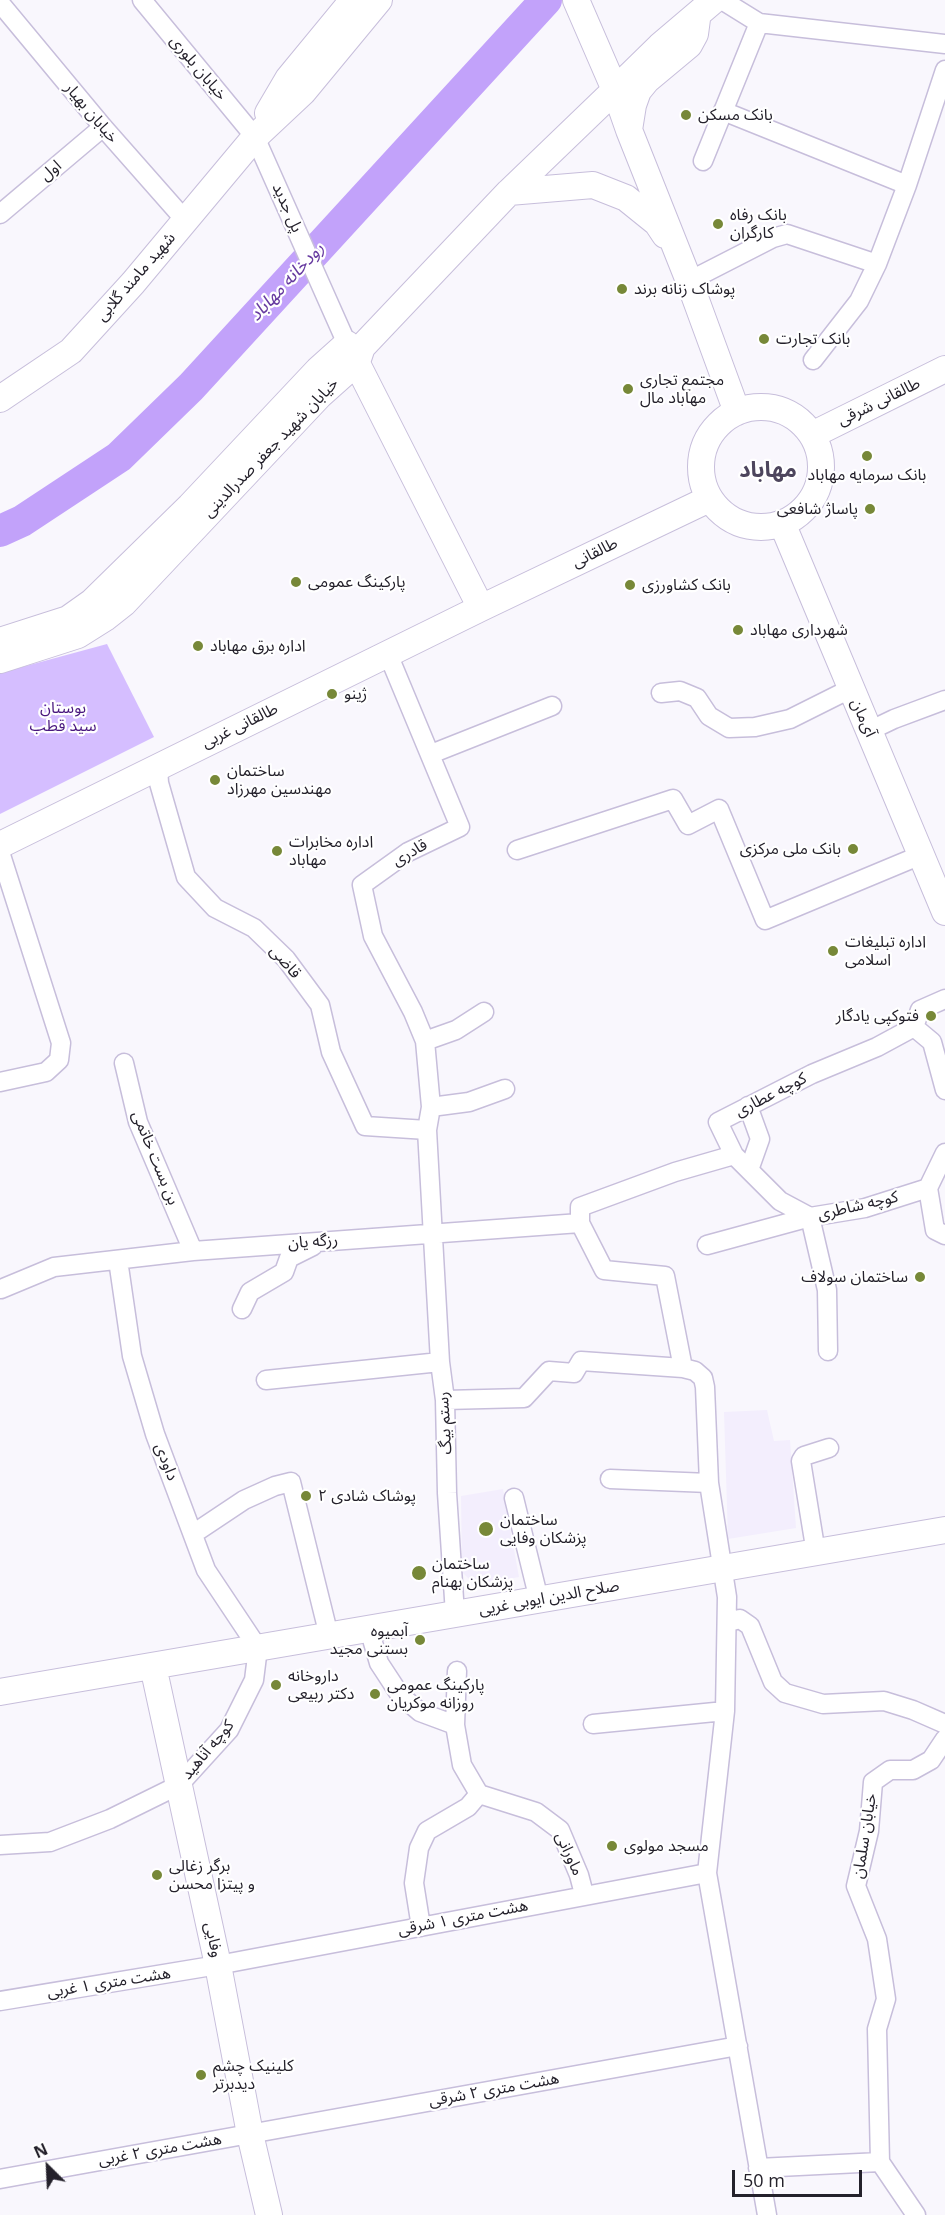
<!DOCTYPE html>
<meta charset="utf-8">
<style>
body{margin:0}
#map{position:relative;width:945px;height:2215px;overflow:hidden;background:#f9f7fd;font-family:"Open Sans",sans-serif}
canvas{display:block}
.north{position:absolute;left:18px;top:2137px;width:60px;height:60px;-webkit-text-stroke:4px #fff;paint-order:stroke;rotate:336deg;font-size:16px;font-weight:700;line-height:24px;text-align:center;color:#24212b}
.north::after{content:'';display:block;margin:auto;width:21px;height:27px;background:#24212b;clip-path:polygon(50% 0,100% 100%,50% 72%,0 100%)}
.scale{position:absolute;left:732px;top:2170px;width:130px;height:27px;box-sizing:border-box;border:3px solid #24212b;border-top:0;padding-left:8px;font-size:18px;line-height:21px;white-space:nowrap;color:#24212b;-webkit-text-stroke:4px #fff;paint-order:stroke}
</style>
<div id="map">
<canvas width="945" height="2215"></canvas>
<div class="north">N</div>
<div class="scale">50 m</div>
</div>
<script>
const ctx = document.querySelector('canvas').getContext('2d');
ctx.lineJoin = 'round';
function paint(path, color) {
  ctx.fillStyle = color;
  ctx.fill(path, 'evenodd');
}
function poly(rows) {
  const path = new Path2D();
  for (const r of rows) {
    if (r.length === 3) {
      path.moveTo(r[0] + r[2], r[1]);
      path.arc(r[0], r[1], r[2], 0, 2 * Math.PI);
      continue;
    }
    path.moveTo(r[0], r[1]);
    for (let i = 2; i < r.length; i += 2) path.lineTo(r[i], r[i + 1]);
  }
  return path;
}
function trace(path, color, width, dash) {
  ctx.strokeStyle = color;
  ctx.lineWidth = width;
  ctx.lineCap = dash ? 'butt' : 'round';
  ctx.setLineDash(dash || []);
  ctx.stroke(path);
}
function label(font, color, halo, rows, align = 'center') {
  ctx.font = font + ' "Open Sans","Noto Sans Arabic",sans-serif';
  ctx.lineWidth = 4.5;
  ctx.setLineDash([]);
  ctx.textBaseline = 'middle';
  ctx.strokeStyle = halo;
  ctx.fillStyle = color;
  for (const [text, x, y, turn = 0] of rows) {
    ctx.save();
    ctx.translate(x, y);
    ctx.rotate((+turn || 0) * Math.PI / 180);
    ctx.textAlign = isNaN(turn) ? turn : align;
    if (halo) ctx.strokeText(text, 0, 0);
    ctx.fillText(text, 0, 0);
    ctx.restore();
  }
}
const built = poly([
 [767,1410,774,1441,790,1440,796,1528,728,1539,724,1412],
 [503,1489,519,1577,482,1584,470,1580,462,1572,461,1496]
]);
const green = poly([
 [107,644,154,737,0,814,0,673]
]);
const river = poly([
 [0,531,22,521,119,457,191,387,546,0]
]);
const street = poly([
 [142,0,255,137,347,344],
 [722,0,759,23,945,44],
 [0,3,103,127,185,220],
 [723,111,907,185],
 [703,161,759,23],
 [0,214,103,127],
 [689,281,773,238,787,234,877,264],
 [813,360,859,301,877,264,907,185,945,70],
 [388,654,460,827,408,852,362,885,373,936,413,1012,425,1041,431,1107,427,1130,440,1362,445,1400,447,1493,455,1614],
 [661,693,680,691,697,698,709,716,729,728,755,727,790,719,850,689],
 [869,731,894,719,945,700],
 [431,754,552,706],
 [158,767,159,783,186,877,215,908,254,928,286,959,320,1005,331,1052,365,1126,427,1130],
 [517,850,673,799,688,825,719,809,765,920,921,855],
 [0,852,61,1043,59,1060,46,1072,0,1082],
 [914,1027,932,1042,945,1090],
 [425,1041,456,1030,484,1012],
 [124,1063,138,1122,193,1251],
 [748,1106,760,1139,749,1170],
 [431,1107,469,1102,505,1089],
 [734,1155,780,1201,810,1217,865,1208,928,1188,945,1153],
 [928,1188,935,1230,945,1235],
 [580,1223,580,1207,675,1172,734,1155,718,1122,812,1074,877,1047,914,1027,920,1010,945,999],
 [707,1245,810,1217,827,1290,828,1351],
 [1,1289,54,1267,193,1251,580,1223,604,1270,665,1276,683,1368,581,1361,574,1373,549,1371,524,1398,445,1400],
 [242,1309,250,1292,284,1272,289,1258,313,1246],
 [683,1368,695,1371,703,1378,705,1387,709,1483,727,1597,725,1711,707,1873,767,2215],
 [266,1380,440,1362],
 [610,1479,709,1483],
 [514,1498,539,1600],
 [193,1534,244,1500,275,1486,291,1482,329,1636],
 [816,1553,801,1461,804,1456,829,1448],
 [728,1622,740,1619,750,1626,773,1682,785,1693,823,1704,884,1701,913,1710,945,1724],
 [369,1629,379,1663,400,1695,420,1712,455,1725,462,1765,479,1794],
 [593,1724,725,1711],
 [455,1725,457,1671],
 [0,1845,50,1842,110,1819,179,1785,229,1730,254,1680,258,1648,206,1570,155,1434,132,1356,118,1260],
 [421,1927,414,1883,419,1848,427,1831,468,1807,479,1794,536,1812,560,1830,579,1875,584,1894],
 [0,2001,218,1965,707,1873],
 [758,2168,880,2162],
 [0,2179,738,2046],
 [916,2215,880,2162,877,2029,886,1999,877,1939,856,1886,869,1831,873,1782,890,1770,913,1770,931,1760,945,1739]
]);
const secondary = poly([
 [576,0,615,90,660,46,714,0],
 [268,113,288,79,353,0],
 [629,130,633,105,638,91,647,80,689,45,695,34,697,19],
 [509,192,593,185,626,198,657,223,665,235],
 [349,348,481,608],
 [0,399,71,351,133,283,255,137,303,92,379,0],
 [761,467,60],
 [812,435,945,369],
 [782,523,945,912],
 [0,641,68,619,92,602,190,506,318,370,347,344],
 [0,660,78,635,105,618,124,603,320,395,357,362,362,347,509,192,615,90,629,130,689,281,737,412],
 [0,845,481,608,709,499],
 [153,1666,218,1965,250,2134,269,2215],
 [0,1692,945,1530]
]);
const markers = [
 [686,115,6,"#778838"],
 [718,224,6,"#778838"],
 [622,289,6,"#778838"],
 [764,339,6,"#778838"],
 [628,389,6,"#778838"],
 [867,456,6,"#778838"],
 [870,509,6,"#778838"],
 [296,582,6,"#778838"],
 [630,585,6,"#778838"],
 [738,630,6,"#778838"],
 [198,646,6,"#778838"],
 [332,694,6,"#778838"],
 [215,780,6,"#778838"],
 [853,849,6,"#778838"],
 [277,851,6,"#778838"],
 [833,951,6,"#778838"],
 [931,1016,6,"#778838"],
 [920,1277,6,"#778838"],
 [306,1496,6,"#778838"],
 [486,1529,8,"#778838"],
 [419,1573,8,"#778838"],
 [420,1640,6,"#778838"],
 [276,1685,6,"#778838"],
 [375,1694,6,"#778838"],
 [612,1846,6,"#778838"],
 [157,1875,6,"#778838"],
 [201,2075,6,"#778838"]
];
const streetNames = [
 ["خیابان بلوری",198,68,50],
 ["خیابان بهیار",91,113,50],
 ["اول",51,171,-40],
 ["پل جدید",287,208,66],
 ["شهید مامند گلابی",136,277,-49],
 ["طالقانی شرقی",879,402,-26],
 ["خیابان شهید جعفر صدرالدینی",271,448,-46],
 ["طالقانی",595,553,-26],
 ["آی‌مان",863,718,66],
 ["طالقانی غربی",240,726,-26],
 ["قادری",410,853,-30],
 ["قاضی",285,962,49],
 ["کوچه عطاری",771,1095,-27],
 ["بن بست خاتمی",155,1158,68],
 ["کوچه شاطری",858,1206,-13],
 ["رزگه یان",313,1242,-4],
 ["رستم بیگ",445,1423,-93],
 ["داودی",166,1462,69],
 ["صلاح الدین ایوبی غریی",549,1598,-10],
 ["کوچه آناهید",208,1750,-50],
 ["خیابان سلمان",865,1836,-81],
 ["ماورانی",569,1854,66],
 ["هشت متری ۱ شرقی",463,1918,-11],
 ["وفایی",213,1940,78],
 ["هشت متری ۱ غربی",109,1983,-9],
 ["هشت متری ۲ شرقی",494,2090,-10],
 ["هشت متری ۲ غربی",160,2150,-10]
];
const poiNames = [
 ["بانک مسکن",698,115],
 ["بانک رفاه",730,215],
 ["کارگران",730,233],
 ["پوشاک زنانه برند",634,289],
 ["بانک تجارت",776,339],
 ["مجتمع تجاری",640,380],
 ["مهاباد مال",640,398],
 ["بانک سرمایه مهاباد",867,475,"center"],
 ["پاساژ شافعی",858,509,"right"],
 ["پارکینگ عمومی",308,582],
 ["بانک کشاورزی",642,585],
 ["شهرداری مهاباد",750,630],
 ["اداره برق مهاباد",210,646],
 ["ژینو",344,694],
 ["ساختمان",227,771],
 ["مهندسین مهرزاد",227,789],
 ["اداره مخابرات",289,842],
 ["مهاباد",289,860],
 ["بانک ملی مرکزی",841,849,"right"],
 ["اداره تبلیغات",845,942],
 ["اسلامی",845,960],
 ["فتوکپی یادگار",919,1016,"right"],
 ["ساختمان سولاف",908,1277,"right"],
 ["پوشاک شادی ۲",318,1496],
 ["ساختمان",500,1520],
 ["پزشکان وفایی",500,1538],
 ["ساختمان",432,1564],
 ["پزشکان بهنام",432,1582],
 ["آبمیوه",408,1631,"right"],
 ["بستنی مجید",408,1649,"right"],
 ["داروخانه",288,1676],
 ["دکتر ربیعی",288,1694],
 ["پارکینگ عمومی",387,1685],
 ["روزانه موکریان",387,1703],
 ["مسجد مولوی",624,1846],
 ["برگر زغالی",169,1866],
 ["و پیتزا محسن",169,1884],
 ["کلینیک چشم",213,2066],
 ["دیدبرتر",213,2084]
];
const parkNames = [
 ["بوستان",63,708],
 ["سید قطب",63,726]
];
const waterNames = [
 ["رودخانه مهاباد",287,282,-47]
];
const districtNames = [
 ["مهاباد",768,471]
];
paint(built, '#f3eefd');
paint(green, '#d5beff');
trace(river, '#c2a2fa', 32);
trace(street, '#c7bedb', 21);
trace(secondary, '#c7bedb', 28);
trace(street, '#fff', 18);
trace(secondary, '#fff', 26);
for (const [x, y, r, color] of markers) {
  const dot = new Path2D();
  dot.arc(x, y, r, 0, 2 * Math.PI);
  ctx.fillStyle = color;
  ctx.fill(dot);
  trace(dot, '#fff', 2);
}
label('16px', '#24212b', '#fff', streetNames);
label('16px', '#24212b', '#fff', poiNames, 'left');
label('16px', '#49187e', '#fff', parkNames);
label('italic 18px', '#673ba0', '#fff', waterNames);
label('bold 22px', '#4d455d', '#fff', districtNames);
</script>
